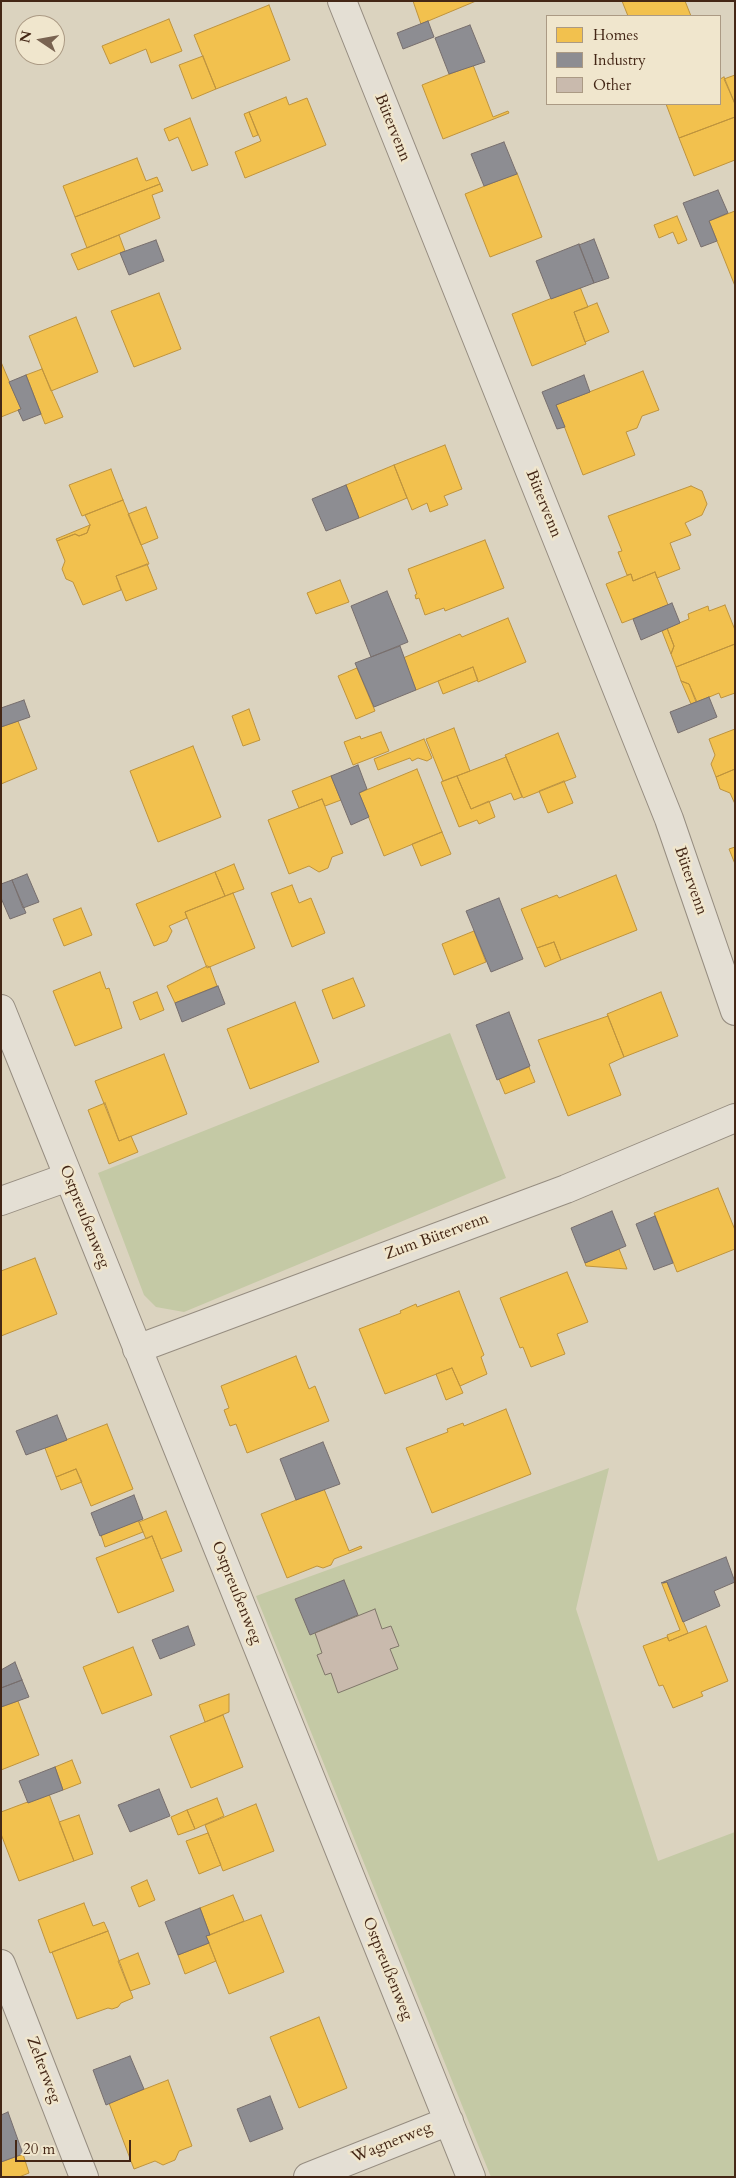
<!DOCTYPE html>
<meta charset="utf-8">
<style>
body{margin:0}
#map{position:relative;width:736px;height:2178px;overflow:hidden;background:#dbd3bf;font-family:Cardo,serif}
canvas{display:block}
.frame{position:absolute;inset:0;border:2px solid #442716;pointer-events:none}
.legend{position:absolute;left:546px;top:15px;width:175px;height:90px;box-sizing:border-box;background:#f0e6cd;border:1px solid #ab9a84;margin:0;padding:6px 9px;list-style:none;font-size:15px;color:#442716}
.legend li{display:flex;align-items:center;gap:10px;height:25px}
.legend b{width:25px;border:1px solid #ab9a84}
.north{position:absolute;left:15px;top:15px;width:50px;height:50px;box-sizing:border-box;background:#f0e6cd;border:1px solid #ab9a84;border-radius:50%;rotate:282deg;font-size:14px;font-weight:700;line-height:20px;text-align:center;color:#442716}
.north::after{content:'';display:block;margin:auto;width:18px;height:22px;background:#796351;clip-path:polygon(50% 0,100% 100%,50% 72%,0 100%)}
.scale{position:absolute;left:15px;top:2140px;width:116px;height:22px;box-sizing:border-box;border:2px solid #442716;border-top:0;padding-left:6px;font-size:15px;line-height:18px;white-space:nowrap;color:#442716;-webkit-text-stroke:4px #f0e6cd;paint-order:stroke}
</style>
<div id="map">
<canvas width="736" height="2178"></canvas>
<div class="frame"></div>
<ul class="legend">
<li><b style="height:14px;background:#f2c14e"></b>Homes</li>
<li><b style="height:14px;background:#8d8d92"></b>Industry</li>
<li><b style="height:14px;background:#c9baad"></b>Other</li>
</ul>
<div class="north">N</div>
<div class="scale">20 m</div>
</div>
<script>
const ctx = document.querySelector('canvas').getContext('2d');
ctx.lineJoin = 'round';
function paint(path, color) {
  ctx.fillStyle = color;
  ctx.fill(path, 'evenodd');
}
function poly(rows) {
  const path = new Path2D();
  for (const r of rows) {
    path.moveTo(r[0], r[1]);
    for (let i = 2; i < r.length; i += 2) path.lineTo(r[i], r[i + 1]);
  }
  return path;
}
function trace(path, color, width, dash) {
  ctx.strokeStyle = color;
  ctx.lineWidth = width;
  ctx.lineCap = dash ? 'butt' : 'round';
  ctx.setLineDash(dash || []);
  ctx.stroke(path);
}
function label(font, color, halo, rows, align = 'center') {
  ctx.font = font + ' Cardo,serif';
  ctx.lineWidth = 5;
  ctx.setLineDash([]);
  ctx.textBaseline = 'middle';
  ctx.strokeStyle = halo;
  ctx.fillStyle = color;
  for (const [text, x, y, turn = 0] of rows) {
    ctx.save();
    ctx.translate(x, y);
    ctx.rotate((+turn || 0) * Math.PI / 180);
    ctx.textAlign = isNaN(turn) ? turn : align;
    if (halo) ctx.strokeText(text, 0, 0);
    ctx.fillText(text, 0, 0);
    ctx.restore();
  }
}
const green = poly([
 [450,1033,506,1178,184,1312,156,1307,144,1295,98,1173],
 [609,1468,576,1609,658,1861,735,1832,735,2177,491,2177,256,1596]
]);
const homes = poly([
 [413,1,476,1,421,24,413,1],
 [622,1,685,1,691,16,628,16,622,1],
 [269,5,290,60,216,89,194,35,269,5],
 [169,19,182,51,151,63,146,49,110,64,102,46,169,19],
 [203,56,216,89,192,99,179,65,203,56],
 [473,65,493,117,508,111,509,113,443,139,422,85,473,65],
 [735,75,735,104,724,79,735,75],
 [724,77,735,104,735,117,679,138,666,104,720,104,720,79,724,77],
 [286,97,289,105,307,98,326,145,245,178,235,152,261,141,249,112,286,97],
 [249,112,258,135,253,137,244,114,249,112],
 [735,117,735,160,694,176,679,138,735,117],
 [190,118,208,165,192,171,178,137,169,141,164,129,190,118],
 [137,158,146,181,157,177,160,184,75,217,63,186,137,158],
 [517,173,542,237,490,257,465,194,517,173],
 [160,184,163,191,152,195,160,218,87,248,75,217,160,184],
 [735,211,735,286,709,221,735,211],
 [677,216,687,240,678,244,673,232,659,238,654,225,677,216],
 [119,235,125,251,78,270,71,254,119,235],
 [580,287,588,307,574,312,586,344,532,366,512,314,580,287],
 [159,293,181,349,134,367,111,311,159,293],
 [597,303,609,332,585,342,574,312,597,303],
 [76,317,98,372,51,391,29,336,76,317],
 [1,362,21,409,1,417,1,362],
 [42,369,63,417,45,424,26,375,42,369],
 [643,371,659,410,642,416,637,428,626,432,635,455,583,475,556,405,643,371],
 [445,445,462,489,444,496,448,505,430,512,427,503,412,510,394,465,445,445],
 [394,465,407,498,359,518,346,485,394,465],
 [111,469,123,500,82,516,69,485,111,469],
 [691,486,702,491,707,504,702,515,685,523,691,535,670,543,680,569,657,578,655,572,633,581,631,574,627,575,618,552,622,551,608,516,691,486],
 [123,500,149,564,116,576,121,590,83,605,73,582,66,579,62,569,65,561,57,541,75,534,79,536,87,533,90,525,85,515,123,500],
 [146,507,158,538,141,545,128,514,146,507],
 [90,525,87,533,79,536,75,534,57,541,56,539,90,525],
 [485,540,504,588,445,611,444,608,425,615,419,598,416,599,415,595,417,594,408,569,485,540],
 [147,564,157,589,126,601,116,576,147,564],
 [655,572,668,605,622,623,606,584,631,574,633,581,655,572],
 [340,580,349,602,316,614,307,593,340,580],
 [725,605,735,630,735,644,676,667,671,654,674,646,667,628,689,619,688,614,708,606,709,611,725,605],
 [508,618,526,662,478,682,473,667,416,690,403,658,460,634,462,637,508,618],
 [667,628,674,646,671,654,662,631,667,628],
 [735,644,735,693,721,698,719,693,697,702,689,684,681,681,676,667,735,644],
 [473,667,478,680,443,694,438,681,473,667],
 [357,668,375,711,356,719,338,676,357,668],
 [681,681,689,684,696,702,691,704,681,681],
 [249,709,260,740,243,746,232,716,249,709],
 [18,721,37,769,1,784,1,727,18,721],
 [454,728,470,771,443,781,426,739,454,728],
 [735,729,735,769,716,777,711,764,715,755,709,739,735,729],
 [381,732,389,751,353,765,344,742,360,736,361,739,381,732],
 [558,733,576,777,523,798,505,755,558,733],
 [424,739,432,758,427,761,418,758,412,761,410,758,378,770,374,759,424,739],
 [193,746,221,817,158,842,130,771,193,746],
 [506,757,522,797,514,800,511,793,471,809,457,776,506,757],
 [417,769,442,832,384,856,359,793,417,769],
 [735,769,735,804,730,793,720,789,716,777,735,769],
 [331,776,341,800,325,806,322,799,299,808,292,791,331,776],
 [457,776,471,809,489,801,495,817,479,824,477,820,459,827,441,782,457,776],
 [564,781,573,803,548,813,539,791,564,781],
 [322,799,343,853,332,857,328,868,319,872,309,866,289,874,268,820,322,799],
 [442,832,451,854,421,866,412,844,442,832],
 [735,847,735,864,729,849,735,847],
 [234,864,244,889,225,896,215,872,234,864],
 [215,872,225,896,185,912,187,918,169,926,172,931,167,941,154,946,136,904,215,872],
 [616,875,637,930,561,960,554,942,537,948,521,909,557,895,559,898,616,875],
 [292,885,299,903,311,898,325,933,292,947,271,893,292,885],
 [233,893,255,948,207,968,185,912,233,893],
 [81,908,92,935,64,946,53,919,81,908],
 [474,931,486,962,454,975,442,944,474,931],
 [554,942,561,960,545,967,537,948,554,942],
 [207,966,210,967,217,986,175,1003,167,986,207,966],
 [100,972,106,989,109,988,122,1028,75,1046,53,991,100,972],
 [353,978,365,1006,333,1019,322,990,353,978],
 [157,992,164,1010,140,1020,133,1002,157,992],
 [661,992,678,1036,624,1057,607,1014,661,992],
 [295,1002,319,1062,250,1089,227,1029,295,1002],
 [608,1016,624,1057,609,1064,621,1095,568,1116,538,1040,608,1016],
 [164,1054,187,1114,119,1141,95,1081,164,1054],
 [529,1067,535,1082,505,1094,499,1079,529,1067],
 [105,1103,119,1141,131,1136,138,1152,109,1164,88,1110,105,1103],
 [718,1188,735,1230,735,1249,677,1272,654,1213,718,1188],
 [619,1249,627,1269,586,1266,585,1263,619,1249],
 [35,1258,57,1314,1,1336,1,1271,35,1258],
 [567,1272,588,1322,557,1334,565,1354,531,1367,523,1347,520,1348,500,1298,567,1272],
 [459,1291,484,1355,481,1357,487,1374,460,1386,452,1368,385,1394,359,1329,401,1313,400,1311,416,1304,417,1307,459,1291],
 [296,1356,309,1389,315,1386,329,1421,247,1453,236,1424,230,1426,224,1410,229,1408,221,1386,296,1356],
 [452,1368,463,1393,446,1400,436,1374,452,1368],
 [506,1409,531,1474,432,1513,406,1448,448,1432,447,1429,463,1423,464,1426,506,1409],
 [107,1424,133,1489,91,1506,76,1469,56,1477,45,1448,107,1424],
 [76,1469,82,1482,61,1490,56,1477,76,1469],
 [324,1489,349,1551,361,1546,362,1548,334,1559,331,1565,323,1568,317,1566,287,1578,261,1514,324,1489],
 [166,1511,182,1551,161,1559,152,1536,146,1539,139,1522,166,1511],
 [138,1520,143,1532,105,1547,101,1535,138,1520],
 [152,1536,174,1591,118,1613,96,1558,152,1536],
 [667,1582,688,1633,669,1641,667,1635,680,1630,662,1584,667,1582],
 [706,1626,728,1681,701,1692,703,1696,673,1708,663,1685,659,1686,643,1646,667,1637,669,1641,706,1626],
 [133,1647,152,1695,102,1714,83,1667,133,1647],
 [229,1694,229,1712,205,1722,199,1705,229,1694],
 [18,1701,39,1755,1,1770,1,1707,18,1701],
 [223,1715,243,1767,191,1788,170,1736,223,1715],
 [72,1760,81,1783,63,1790,55,1767,72,1760],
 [49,1794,74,1861,19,1881,1,1834,1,1812,49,1794],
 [217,1798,224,1816,195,1829,187,1810,217,1798],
 [256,1804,274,1851,223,1871,205,1825,256,1804],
 [187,1810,195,1829,178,1835,171,1817,187,1810],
 [79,1815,93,1854,74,1861,59,1822,79,1815],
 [208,1833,221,1865,199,1874,186,1841,208,1833],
 [147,1880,155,1900,139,1907,131,1887,147,1880],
 [233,1895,244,1921,210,1935,200,1908,233,1895],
 [84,1903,93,1926,104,1922,108,1931,50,1953,38,1920,84,1903],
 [261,1915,284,1972,229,1994,206,1936,261,1915],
 [108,1931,133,1998,121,2003,118,2007,112,2009,108,2008,77,2019,52,1952,108,1931],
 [209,1943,216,1961,185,1974,178,1955,209,1943],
 [138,1953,150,1984,130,1991,118,1961,138,1953],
 [319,2017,347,2088,299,2108,270,2037,319,2017],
 [168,2080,192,2146,179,2151,175,2160,163,2165,155,2161,134,2169,109,2103,168,2080],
 [23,2154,29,2173,19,2177,1,2177,1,2162,23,2154]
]);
const industry = poly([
 [428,21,434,37,403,49,397,33,428,21],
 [470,25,485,62,449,74,435,38,470,25],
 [504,142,517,174,484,186,471,154,504,142],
 [718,190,728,213,709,221,717,241,701,247,683,203,718,190],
 [594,239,609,278,594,283,579,245,594,239],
 [156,240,164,261,129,275,120,253,156,240],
 [579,244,594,283,551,299,536,261,579,244],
 [26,375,41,414,23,421,18,410,21,409,9,382,26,375],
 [584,375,590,392,556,405,565,427,557,429,542,392,584,375],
 [346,485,359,518,326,531,312,499,346,485],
 [387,591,408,642,371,657,351,606,387,591],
 [672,603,680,623,641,640,633,619,672,603],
 [400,646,416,690,374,707,355,663,400,646],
 [709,697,717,717,678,733,670,712,709,697],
 [24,700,30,717,1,727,1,708,24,700],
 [358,765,367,789,359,793,369,817,351,825,331,776,358,765],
 [27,874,39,902,23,908,12,880,27,874],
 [12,880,26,913,10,919,1,898,1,884,12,880],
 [499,898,523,959,491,972,466,911,499,898],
 [218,986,225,1004,182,1022,175,1003,218,986],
 [509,1012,530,1066,497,1080,476,1025,509,1012],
 [612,1211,626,1246,585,1263,571,1228,612,1211],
 [655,1216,673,1263,654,1270,636,1224,655,1216],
 [57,1415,67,1440,26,1455,16,1431,57,1415],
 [323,1442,340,1484,296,1500,280,1459,323,1442],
 [134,1495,143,1519,100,1536,91,1513,134,1495],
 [726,1557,735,1582,714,1591,720,1606,683,1622,667,1582,661,1583,726,1557],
 [344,1580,358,1615,310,1635,295,1599,344,1580],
 [188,1626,195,1645,160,1659,152,1640,188,1626],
 [15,1662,22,1680,1,1688,1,1670,15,1662],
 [22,1680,29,1697,1,1707,1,1688,22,1680],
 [55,1767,63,1790,28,1803,19,1781,55,1767],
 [159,1789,170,1816,130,1832,118,1805,159,1789],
 [200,1908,210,1935,206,1936,209,1943,178,1955,165,1922,200,1908],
 [130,2056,144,2089,106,2105,93,2070,130,2056],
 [270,2096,283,2129,250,2142,237,2109,270,2096],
 [8,2112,23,2154,1,2162,1,2115,8,2112]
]);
const building = poly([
 [375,1609,382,1629,391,1626,399,1646,390,1649,398,1669,338,1693,331,1673,325,1675,317,1655,322,1653,315,1633,375,1609]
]);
const street = poly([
 [342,1,669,819,735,1011],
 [1,1009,471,2177],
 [1,1201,68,1177],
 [137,1349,566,1189,735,1118],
 [1,1964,84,2177],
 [308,2177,449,2121]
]);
const streetNames = [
 ["Bütervenn",392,128,68],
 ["Bütervenn",543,504,68],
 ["Bütervenn",690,881,71],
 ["Ostpreußenweg",84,1217,68],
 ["Zum Bütervenn",437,1237,-20],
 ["Ostpreußenweg",236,1593,68],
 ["Ostpreußenweg",387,1969,68],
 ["Zelterweg",43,2070,69],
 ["Wagnerweg",392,2143,-22]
];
paint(green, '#c4c9a5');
paint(homes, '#f2c14e');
trace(homes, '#be933d', 1);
paint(industry, '#8d8d92');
trace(industry, '#776e6d', 1);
paint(building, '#c9baad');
trace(building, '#80776a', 1);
trace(street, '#968d80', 30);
trace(street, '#e4dfd4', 28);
label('16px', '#442716', '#f0e6cd', streetNames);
</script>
